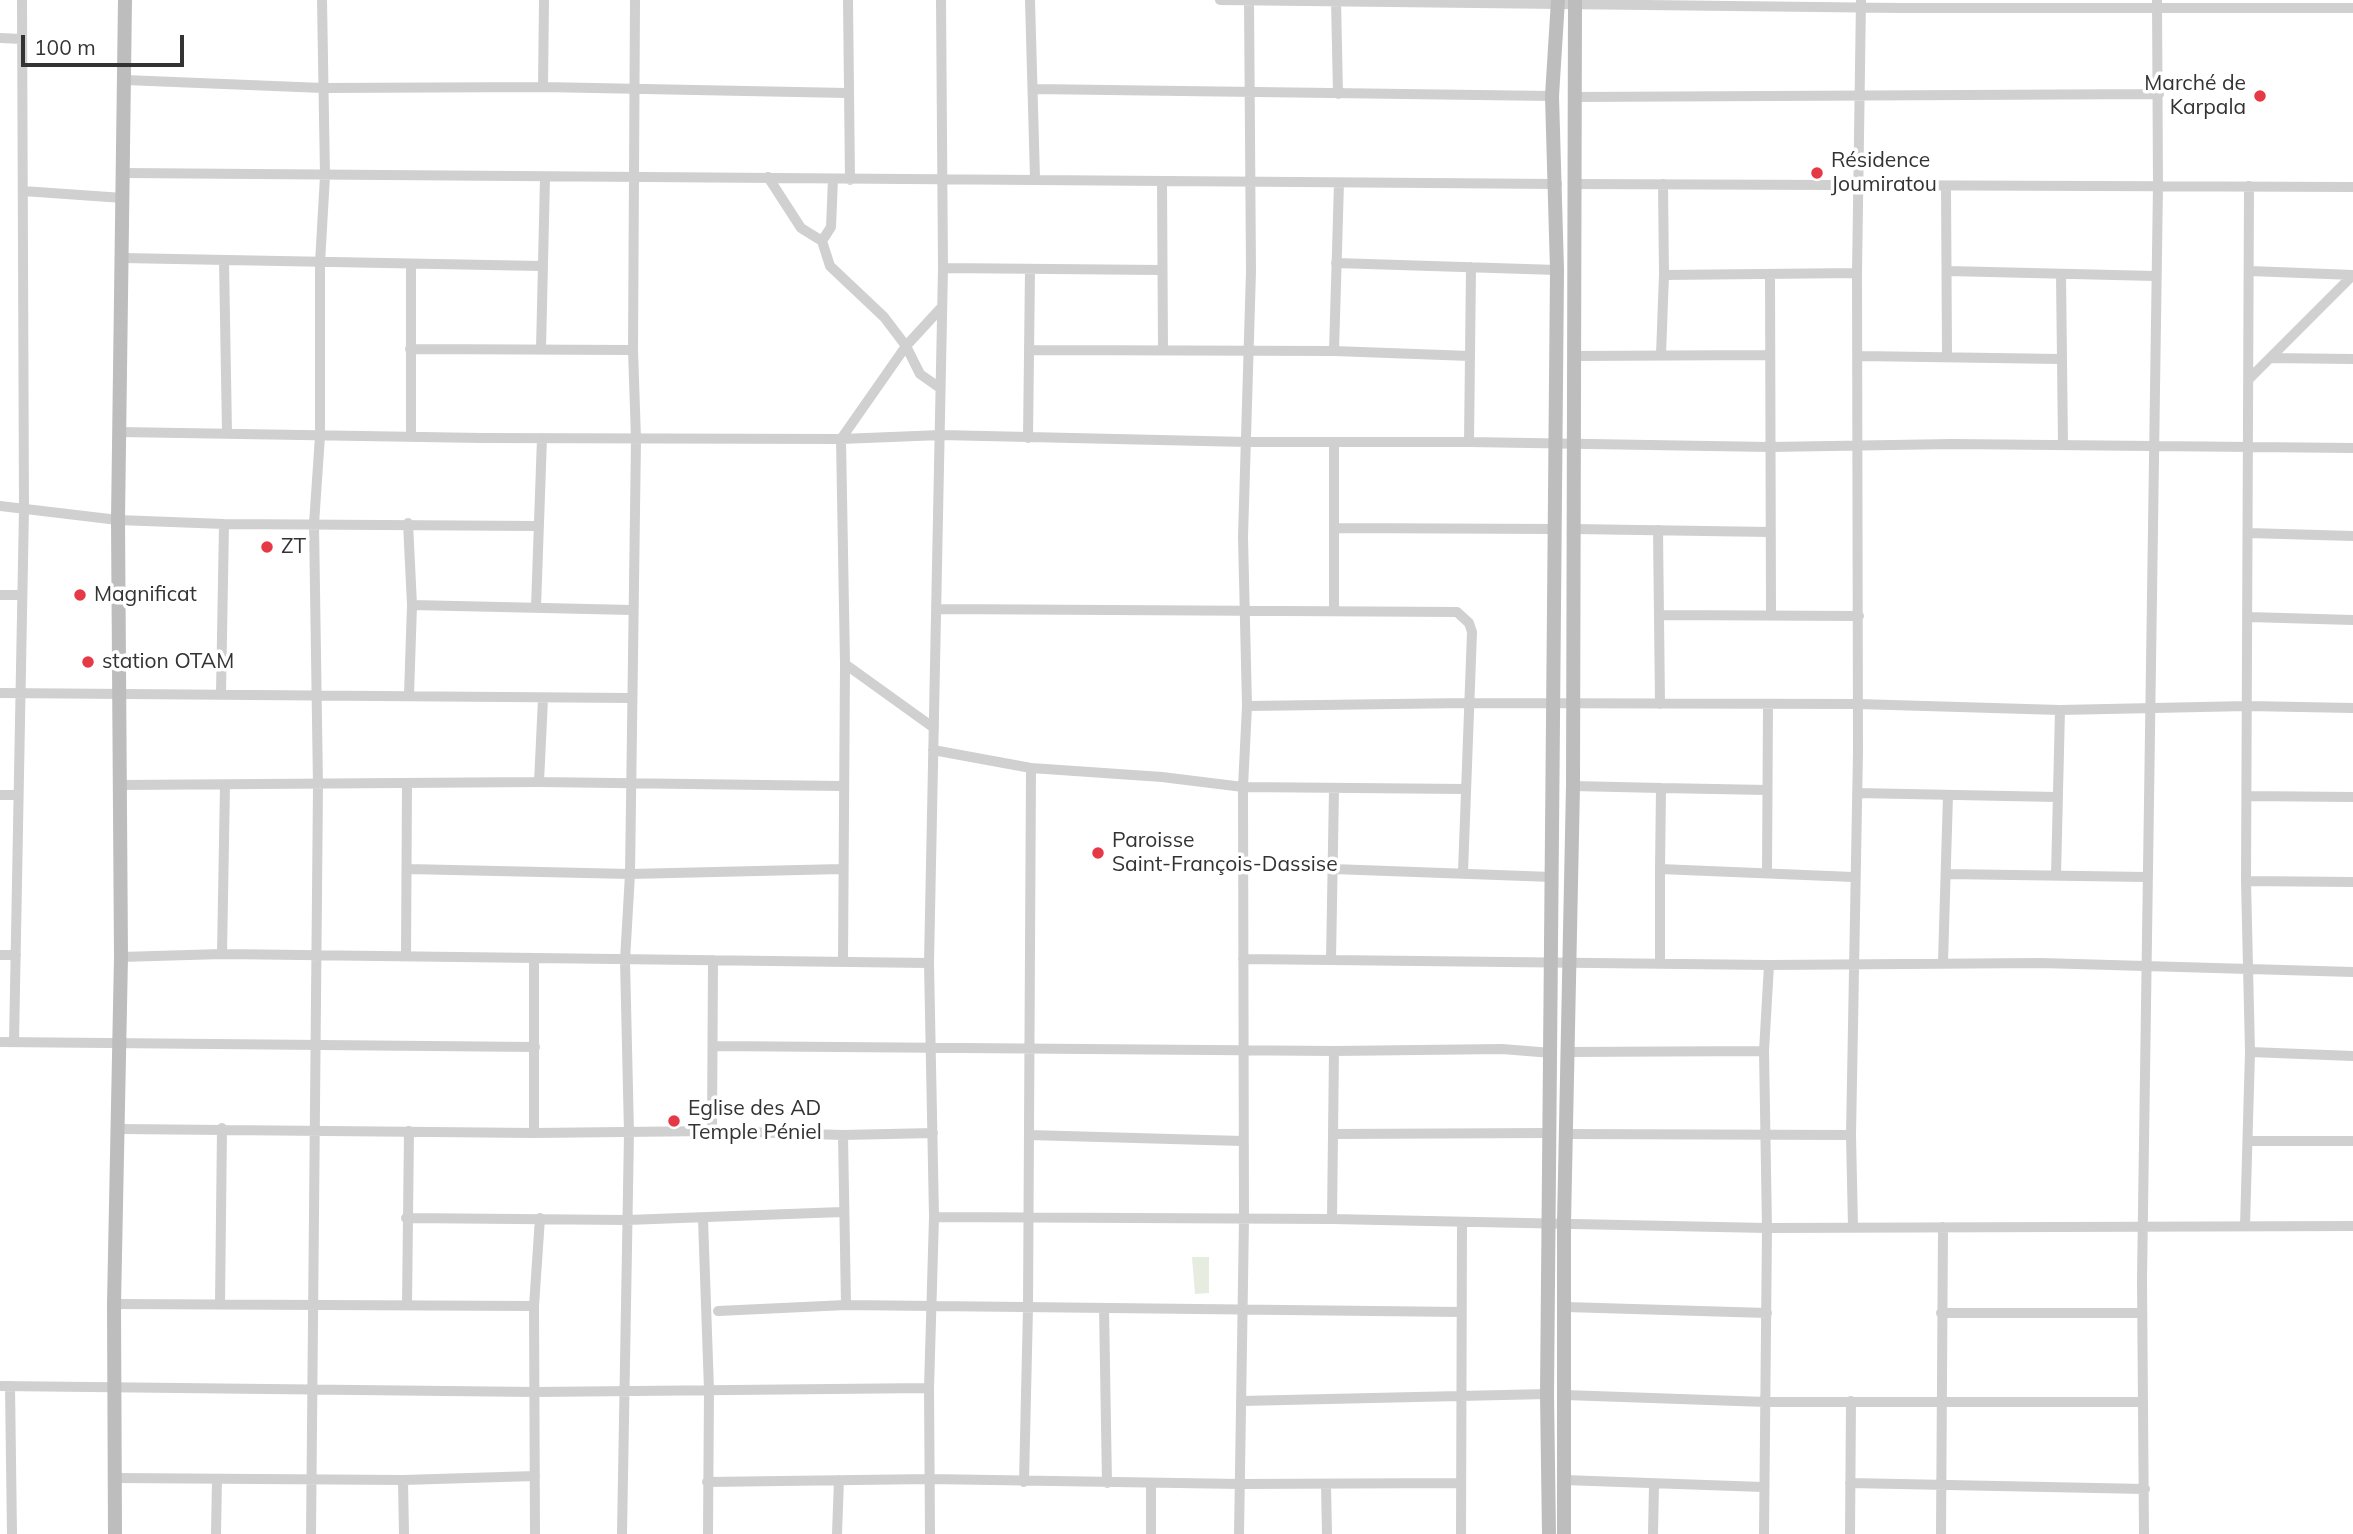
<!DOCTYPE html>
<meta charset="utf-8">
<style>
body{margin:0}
#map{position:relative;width:2353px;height:1534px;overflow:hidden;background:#fff;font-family:Mulish,sans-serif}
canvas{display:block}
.scale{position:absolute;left:21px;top:35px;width:163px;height:32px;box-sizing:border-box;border:4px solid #333;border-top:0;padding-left:9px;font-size:21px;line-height:24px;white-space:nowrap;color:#333;-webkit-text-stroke:5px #fff;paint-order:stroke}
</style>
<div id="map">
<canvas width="2353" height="1534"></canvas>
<div class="scale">100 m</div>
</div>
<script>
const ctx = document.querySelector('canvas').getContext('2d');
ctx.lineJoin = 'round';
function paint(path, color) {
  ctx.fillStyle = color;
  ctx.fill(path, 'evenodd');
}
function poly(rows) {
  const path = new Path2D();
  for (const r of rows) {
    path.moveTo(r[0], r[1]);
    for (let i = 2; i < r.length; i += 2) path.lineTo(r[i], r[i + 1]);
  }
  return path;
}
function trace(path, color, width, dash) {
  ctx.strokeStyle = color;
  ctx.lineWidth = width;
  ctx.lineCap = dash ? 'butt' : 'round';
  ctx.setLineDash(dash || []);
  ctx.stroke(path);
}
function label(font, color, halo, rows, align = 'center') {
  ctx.font = font + ' Mulish,sans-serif';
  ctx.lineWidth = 7;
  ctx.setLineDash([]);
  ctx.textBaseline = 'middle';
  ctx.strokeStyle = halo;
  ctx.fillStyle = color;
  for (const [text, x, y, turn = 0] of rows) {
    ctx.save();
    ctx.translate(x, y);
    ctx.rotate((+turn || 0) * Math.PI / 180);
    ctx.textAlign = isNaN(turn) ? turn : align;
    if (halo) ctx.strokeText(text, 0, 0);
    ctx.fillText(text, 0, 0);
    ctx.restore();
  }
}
const green = poly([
 [1192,1257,1209,1257,1209,1293,1195,1294]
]);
const street = poly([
 [848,0,850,180],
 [1030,0,1035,178],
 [1220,0,1901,8,2353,8],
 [1336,0,1338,94],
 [0,38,22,39],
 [125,80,323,88,543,87,847,93],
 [543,87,544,0],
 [1034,89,1552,96],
 [1574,97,2159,94],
 [124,173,1557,184],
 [768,177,801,228,822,241,831,227,833,179],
 [1162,183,1163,350],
 [1573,184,2353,187],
 [1946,187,1947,355],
 [23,191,123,198],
 [822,241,830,266,884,317,906,346,920,374,940,388],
 [123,258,541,266],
 [224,261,227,433],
 [1336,263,1557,270],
 [411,265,411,437],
 [943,268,1161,270],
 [1948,271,2155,276],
 [2250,271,2353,275],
 [1664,275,1857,273],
 [1770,275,1771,614],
 [2061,275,2063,445],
 [410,349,633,350],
 [541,349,545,178],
 [1031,350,1334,351,1470,356],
 [1334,351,1339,183],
 [1661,355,1664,275,1663,184],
 [1573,356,1769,355],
 [1860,356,2060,359],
 [2271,358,2353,359],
 [2249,379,2353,275],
 [120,432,482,438,841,439,941,435,1247,442,1469,442,1770,447,1952,444,2353,448],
 [1028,438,1030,270],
 [1469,442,1471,267],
 [1334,443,1334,609],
 [0,506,118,520,224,524,539,526],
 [408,523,412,605,409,695],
 [1334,528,1554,529],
 [1574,529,1770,532],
 [1658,530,1660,704],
 [2248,533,2353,536],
 [0,595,21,595],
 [412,605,632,610],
 [536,607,542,438],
 [937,609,1457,612,1469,623,1472,632,1463,872],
 [1660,615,1859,616],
 [2248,617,2353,620],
 [845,664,934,728],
 [0,693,630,698],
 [221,693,224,524],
 [1247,706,1467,703,1858,704,2060,710,2248,706,2353,708],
 [933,750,1031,768,1028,1308,1024,1482],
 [1031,768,1162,777,1243,787,1464,789],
 [539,782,543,699],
 [120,785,539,782,842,786],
 [1573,786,1661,788],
 [1857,793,2057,797],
 [0,795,17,795],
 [2247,796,2353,797],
 [408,869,630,874,842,869],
 [1333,869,1552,877],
 [1660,869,1661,788,1767,790],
 [1767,873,1768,705],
 [1946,874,2147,877],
 [2056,875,2060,710],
 [2246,881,2353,882],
 [222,954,225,785],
 [0,955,16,955],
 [406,956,407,783],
 [121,957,222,954,929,963],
 [534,959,534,1133],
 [1243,959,1769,965,2041,963,2353,972],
 [1331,960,1334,789],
 [843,961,845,664,841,439,906,346,940,309],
 [1660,962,1660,869,1853,877],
 [1943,962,1948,795],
 [0,1042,535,1047],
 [14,1042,24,508,22,0],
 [714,1046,1334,1051,1502,1049,1552,1053],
 [1568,1052,1764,1051],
 [2250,1052,2353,1056],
 [120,1129,534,1133,712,1131,843,1135,933,1133],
 [712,1131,713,960],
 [1334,1134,1550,1133],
 [1567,1134,1851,1135],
 [843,1135,846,1305],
 [1029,1135,1242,1141],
 [2249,1141,2353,1141],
 [934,1217,1332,1219,1767,1228,2353,1226],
 [406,1218,627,1220,842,1212],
 [703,1219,709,1390,708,1534],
 [1332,1219,1334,1051],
 [2245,1226,2250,1052,2246,881,2249,186],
 [1853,1227,1851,1135,1858,751,1857,273,1861,0],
 [114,1304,534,1306],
 [220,1304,222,1128],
 [407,1305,409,1131],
 [1566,1307,1767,1313],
 [1104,1308,1107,1483],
 [718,1311,846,1305,1461,1312],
 [1941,1313,2142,1313],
 [0,1386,535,1392,929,1388],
 [10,1386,12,1534],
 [1565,1395,1766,1402,2143,1402],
 [1241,1401,1547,1394],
 [115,1478,403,1480,535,1476],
 [403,1480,404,1534],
 [1564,1480,1763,1487],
 [707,1482,930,1479,1240,1484,1460,1483],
 [1151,1483,1151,1534],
 [1850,1483,2145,1489],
 [1326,1485,1327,1534],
 [216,1534,217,1479],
 [311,1534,318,786,314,524,320,436,320,263,325,176,322,0],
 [535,1534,534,1306,540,1218],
 [622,1534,629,1133,625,960,630,874,636,439,633,350,635,0],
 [837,1534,839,1480],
 [930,1534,929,1388,934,1217,929,963,943,268,941,0],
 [1239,1534,1244,1219,1243,787,1247,706,1243,537,1251,271,1249,0],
 [1461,1534,1462,1223],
 [1653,1534,1654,1485],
 [1764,1534,1767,1228,1764,1051,1769,965],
 [1850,1534,1851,1401],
 [1941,1534,1943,1227],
 [2144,1534,2142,1280,2158,185,2157,0]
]);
const secondary = poly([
 [115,1534,114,1304,121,957,118,520,125,0],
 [1549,1534,1547,1394,1557,270,1552,96,1558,0],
 [1564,1534,1564,1223,1573,786,1575,0]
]);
const markers = [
 [2260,96,7,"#e63946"],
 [1817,173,7,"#e63946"],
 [267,547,7,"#e63946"],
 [80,595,7,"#e63946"],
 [88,662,7,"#e63946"],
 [1098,853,7,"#e63946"],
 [674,1121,7,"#e63946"]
];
const poiNames = [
 ["Marché de",2246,84,"right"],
 ["Karpala",2246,108,"right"],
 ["Résidence",1831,161],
 ["Joumiratou",1831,185],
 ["ZT",281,547],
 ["Magnificat",94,595],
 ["station OTAM",102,662],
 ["Paroisse",1112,841],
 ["Saint-François-Dassise",1112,865],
 ["Eglise des AD",688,1109],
 ["Temple Péniel",688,1133]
];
paint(green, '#e6ecdf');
trace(street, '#d0d0d0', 10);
trace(secondary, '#bdbdbd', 14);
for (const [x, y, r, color] of markers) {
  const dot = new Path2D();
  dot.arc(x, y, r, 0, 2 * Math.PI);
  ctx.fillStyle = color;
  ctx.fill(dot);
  trace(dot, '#fff', 2.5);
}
label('21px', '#333', '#fff', poiNames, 'left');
</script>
